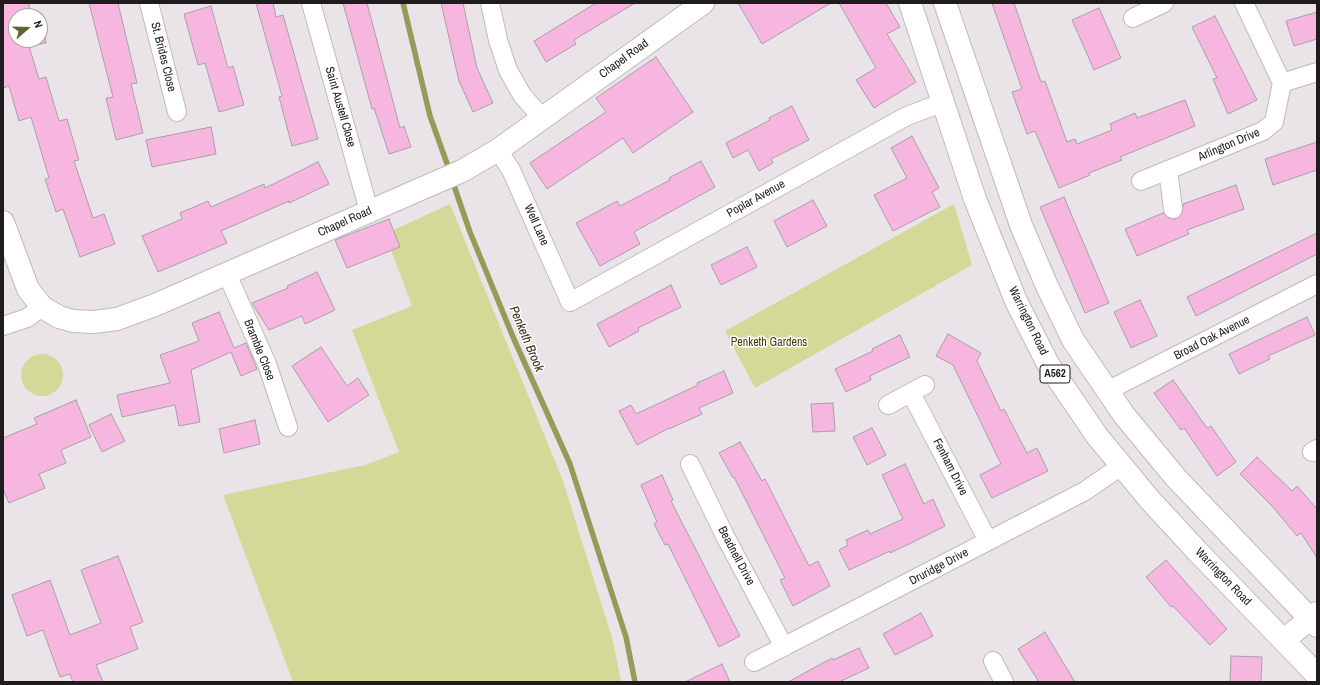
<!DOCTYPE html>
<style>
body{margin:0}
#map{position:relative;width:1320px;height:685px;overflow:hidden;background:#eae3e8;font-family:"Archivo Narrow",sans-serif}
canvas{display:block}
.frame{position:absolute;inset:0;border:4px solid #1e1c1d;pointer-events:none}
.north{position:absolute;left:8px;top:8px;width:40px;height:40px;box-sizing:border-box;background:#fff;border:1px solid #a5a4a5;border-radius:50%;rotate:70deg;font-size:11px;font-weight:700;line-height:16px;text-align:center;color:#1e1c1d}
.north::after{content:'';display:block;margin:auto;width:14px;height:18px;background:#606330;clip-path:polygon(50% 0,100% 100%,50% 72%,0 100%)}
</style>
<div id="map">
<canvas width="1320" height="685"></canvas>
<div class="frame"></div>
<div class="north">N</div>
</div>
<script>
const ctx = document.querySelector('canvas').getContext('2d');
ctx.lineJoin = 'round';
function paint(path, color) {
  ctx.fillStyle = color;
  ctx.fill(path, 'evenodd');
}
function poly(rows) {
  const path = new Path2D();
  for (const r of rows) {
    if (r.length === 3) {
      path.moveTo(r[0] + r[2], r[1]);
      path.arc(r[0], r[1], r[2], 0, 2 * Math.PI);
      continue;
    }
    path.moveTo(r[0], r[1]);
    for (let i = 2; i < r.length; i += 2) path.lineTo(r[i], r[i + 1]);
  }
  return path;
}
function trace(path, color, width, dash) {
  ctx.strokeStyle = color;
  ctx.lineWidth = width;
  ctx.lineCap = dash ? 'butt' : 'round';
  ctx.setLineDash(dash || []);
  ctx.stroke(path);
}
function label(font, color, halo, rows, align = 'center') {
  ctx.font = font + ' "Archivo Narrow",sans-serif';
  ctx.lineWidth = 3;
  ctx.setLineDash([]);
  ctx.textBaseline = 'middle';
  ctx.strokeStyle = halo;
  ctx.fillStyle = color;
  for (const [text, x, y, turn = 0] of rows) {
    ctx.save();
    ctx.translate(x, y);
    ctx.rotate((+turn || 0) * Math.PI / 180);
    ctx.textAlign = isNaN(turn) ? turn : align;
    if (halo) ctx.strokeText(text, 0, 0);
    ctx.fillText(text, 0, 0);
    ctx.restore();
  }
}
const green = poly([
 [450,204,563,481,613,641,621,682,293,682,223,495,365,465,399,452,352,330,412,306,385,234],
 [954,204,972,265,755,388,725,331],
 [42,375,21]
]);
const stream = poly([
 [403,3,430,116,450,172],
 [452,180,470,232,513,337,570,464,626,637,635,682]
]);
const building = poly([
 [3,3,29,3,30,16,16,16,16,40,40,40,40,16,31,16,41,14,46,43,29,46,39,79,46,77,59,121,67,119,79,160,74,161,93,218,104,214,115,244,80,257,63,209,56,212,45,179,49,178,31,117,19,121,9,86,3,88,3,3],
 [89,3,118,3,137,83,131,84,143,133,116,140,106,98,113,97,89,3],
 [256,3,273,3,276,17,283,15,318,139,292,146,279,97,282,96,256,3],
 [343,3,367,3,400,128,404,126,411,147,389,154,374,108,372,109,343,3],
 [441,3,463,3,477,68,493,103,473,112,459,81,441,3],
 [596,3,635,3,574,40,576,44,546,62,534,41,596,3],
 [738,3,831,3,762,44,738,3],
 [839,3,886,3,900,27,887,34,916,82,874,108,856,80,876,68,839,3],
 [992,3,1014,3,1041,82,1045,81,1067,142,1075,139,1077,144,1112,130,1110,124,1135,113,1137,118,1185,100,1195,126,1120,157,1122,160,1089,173,1090,175,1059,188,1035,131,1027,134,1012,92,1022,89,992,3],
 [211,6,228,68,233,66,244,105,219,112,205,63,198,65,184,14,211,6],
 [1099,8,1121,58,1094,70,1072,20,1099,8],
 [1317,12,1317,39,1294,46,1286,21,1317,12],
 [1215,16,1257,100,1228,114,1213,79,1217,78,1192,27,1215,16],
 [656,57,693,112,633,153,623,138,547,189,530,163,606,112,596,98,656,57],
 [792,106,809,140,771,159,773,163,759,171,748,150,733,158,726,143,770,120,769,118,792,106],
 [211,127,216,154,152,167,146,140,211,127],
 [912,136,939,188,932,192,940,207,893,231,874,195,907,178,891,148,912,136],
 [1317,142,1317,170,1273,185,1265,159,1317,142],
 [701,161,715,187,634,232,640,244,600,266,576,223,617,201,620,206,670,180,669,178,701,161],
 [318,162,329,184,289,203,289,201,221,231,227,243,158,272,142,236,182,219,180,213,208,201,211,207,264,184,265,188,318,162],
 [1236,185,1244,209,1187,230,1189,234,1137,256,1125,229,1163,213,1169,218,1175,219,1182,213,1183,204,1236,185],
 [1064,197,1109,303,1085,313,1040,207,1064,197],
 [813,200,827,226,787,247,774,221,813,200],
 [389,219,400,247,347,268,335,240,389,219],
 [1317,233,1317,254,1196,316,1187,297,1317,233],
 [747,247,757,267,721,285,711,265,747,247],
 [317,272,335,310,305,324,302,316,269,330,252,303,288,288,287,286,317,272],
 [671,285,681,307,638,328,639,331,609,347,597,324,671,285],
 [1140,300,1157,336,1131,348,1114,312,1140,300],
 [219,312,234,348,246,343,257,369,241,376,231,352,191,370,200,422,179,426,175,405,122,417,117,395,170,383,160,355,199,341,192,323,219,312],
 [1307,317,1315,335,1268,356,1270,359,1239,374,1229,354,1307,317],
 [948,334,981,353,977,361,1001,411,1004,409,1027,453,1037,448,1048,471,992,498,980,475,1001,464,953,365,936,356,948,334],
 [900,335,910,357,870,376,871,380,846,392,835,369,873,351,872,349,900,335],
 [321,347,347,386,358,378,369,395,328,422,292,366,321,347],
 [724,371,733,393,699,408,702,414,669,429,669,428,637,445,619,411,631,405,636,414,698,385,697,383,724,371],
 [1173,380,1207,428,1211,426,1236,462,1217,476,1184,428,1181,430,1154,393,1173,380],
 [76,400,91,437,61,450,66,463,39,474,45,488,9,503,3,489,3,438,37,424,34,418,76,400],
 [833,403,835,431,813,432,811,404,833,403],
 [111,414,125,441,102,452,89,425,111,414],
 [255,420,260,444,224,453,219,429,255,420],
 [872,428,886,455,867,465,853,437,872,428],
 [740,442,762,481,765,479,809,566,818,561,830,586,793,606,780,580,785,578,734,477,733,478,719,453,740,442],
 [1257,457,1292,491,1297,486,1317,509,1317,558,1301,533,1297,536,1272,506,1240,474,1257,457],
 [905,464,924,504,933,499,945,526,907,545,890,553,890,551,849,570,839,550,848,545,846,540,868,530,870,534,903,519,882,475,905,464],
 [662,475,673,500,671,501,740,636,719,647,668,544,665,545,654,524,657,522,641,485,662,475],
 [118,556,143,622,130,627,138,649,96,665,103,682,73,682,70,674,60,677,43,630,27,636,12,595,50,580,70,635,101,623,81,570,118,556],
 [1166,560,1227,629,1210,645,1173,606,1171,607,1146,577,1166,560],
 [921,613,933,636,895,655,883,634,921,613],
 [1045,632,1055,649,1075,682,1039,682,1018,649,1045,632],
 [859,648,869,668,839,682,788,682,832,658,833,660,859,648],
 [1231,656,1262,657,1261,682,1230,682,1231,656],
 [722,664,730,682,685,682,722,664]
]);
const minor = poly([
 [149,3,177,112],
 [311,3,369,211],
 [490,3,498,40,508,70,522,95,542,118],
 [1133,18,1164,3],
 [1282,83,1317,72],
 [498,150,511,170,570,302,907,116,944,102],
 [1168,170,1173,209],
 [1141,181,1263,131,1274,122,1282,83,1244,3],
 [227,274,267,364,288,427],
 [3,326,27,318,42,307],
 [1107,391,1317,284],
 [911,393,988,541],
 [888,405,925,385],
 [1312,452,1317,449],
 [690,464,725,536,784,647],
 [993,661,1004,682],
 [754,662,1085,491,1121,466]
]);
const tertiary = poly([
 [3,222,28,289,42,307,59,317,73,321,94,322,117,319,155,305,462,171,498,150,703,3],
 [1284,640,1317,613]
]);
const primary = poly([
 [910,3,975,199,1016,301,1048,364,1097,436,1150,500,1198,552,1317,675],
 [945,3,1021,225,1046,284,1073,340,1124,415,1176,478,1317,626]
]);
const shields = [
 [1055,374,30]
];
const shieldNames = [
 ["A562",1055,374]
];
const streetNames = [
 ["St. Brides Close",163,57,76],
 ["Chapel Road",624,59,-36],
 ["Saint Austell Close",340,107,74],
 ["Arlington Drive",1229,145,-23],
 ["Poplar Avenue",756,199,-29],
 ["Chapel Road",345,222,-24],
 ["Well Lane",536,225,66],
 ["Warrington Road",1028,321,64],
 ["Broad Oak Avenue",1212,338,-27],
 ["Bramble Close",259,350,68],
 ["Fenham Drive",950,467,63],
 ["Beadnell Drive",736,556,62],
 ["Druridge Drive",939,567,-28],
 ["Warrington Road",1223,577,46]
];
const parkNames = [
 ["Penketh Gardens",769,343]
];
const waterNames = [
 ["Penketh Brook",526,339,67]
];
paint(green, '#d5d998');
trace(stream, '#979b58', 5.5);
paint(building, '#f6b6df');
trace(building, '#a7a1a4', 1);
trace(minor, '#c0b9bd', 20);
trace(tertiary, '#c0b9bd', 24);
trace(primary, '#c0b9bd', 24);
trace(minor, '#fff', 18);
trace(tertiary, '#fff', 22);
trace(primary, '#fff', 22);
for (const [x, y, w] of shields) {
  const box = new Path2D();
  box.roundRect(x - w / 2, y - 9, w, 18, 3);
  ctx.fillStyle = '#fff';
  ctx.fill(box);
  trace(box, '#1e1c1d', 1);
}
label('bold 11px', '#1e1c1d', null, shieldNames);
label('12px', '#1e1c1d', '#fff', streetNames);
label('12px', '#3f400b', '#fff', parkNames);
label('italic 13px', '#313214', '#fff', waterNames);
</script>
